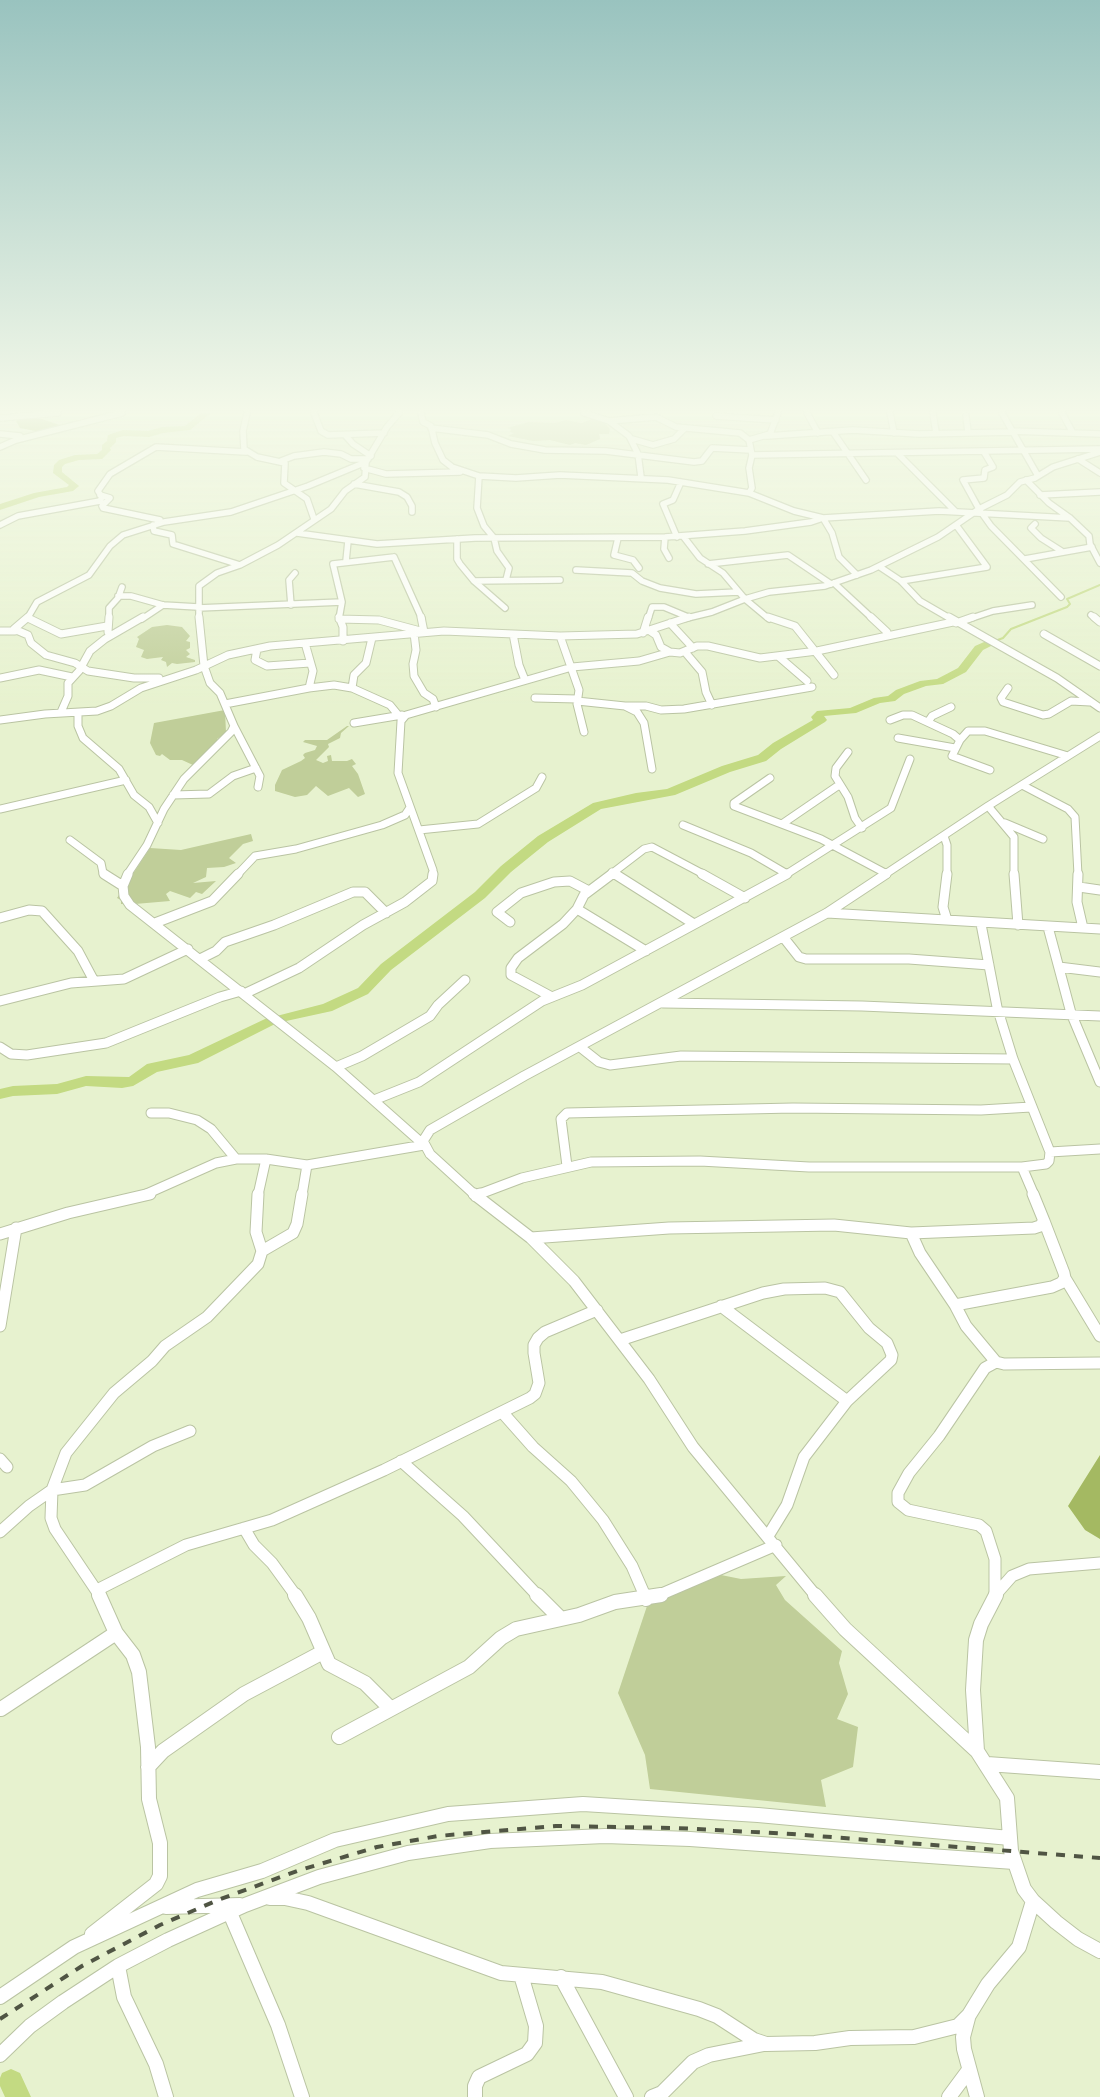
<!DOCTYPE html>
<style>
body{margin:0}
canvas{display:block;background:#e7f2cf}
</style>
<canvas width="1100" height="2097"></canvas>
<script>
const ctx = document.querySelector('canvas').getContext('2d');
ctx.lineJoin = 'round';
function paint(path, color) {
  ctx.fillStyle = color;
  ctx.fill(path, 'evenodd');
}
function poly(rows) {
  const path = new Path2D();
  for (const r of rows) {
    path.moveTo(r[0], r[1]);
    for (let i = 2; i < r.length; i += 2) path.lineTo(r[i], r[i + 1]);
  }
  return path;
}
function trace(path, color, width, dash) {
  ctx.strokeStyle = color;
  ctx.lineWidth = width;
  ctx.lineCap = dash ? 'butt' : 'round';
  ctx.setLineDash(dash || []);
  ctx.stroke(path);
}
const green = poly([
 [594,418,604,422,610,429,609,434,599,434,600,439,586,445,575,443,570,445,550,440,533,441,508,436,514,433,510,432,511,429,507,428,529,422,555,423,566,420,582,423],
 [167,625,182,627,190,636,186,641,190,642,190,648,186,650,190,654,186,657,195,660,195,662,177,664,172,663,167,667,166,662,161,660,163,657,147,659,141,657,144,650,136,647,139,639,137,637,152,627],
 [225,710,226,733,217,739,219,744,193,765,182,760,170,760,162,754,160,756,156,755,150,743,154,723],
 [347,726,349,726,341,733,340,738,328,744,329,747,316,760,323,763,328,761,327,756,331,755,332,761,347,761,352,759,356,764,352,766,358,774,365,794,358,797,349,788,328,796,316,786,307,795,295,797,275,791,275,785,282,770,301,761,305,758,303,755,305,753,315,750,317,746,303,742,305,740,327,740],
 [251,834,253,841,243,844,229,858,236,863,224,867,207,868,206,877,193,883,216,881,202,894,196,892,190,898,170,891,166,894,170,901,135,904,121,904,121,900,117,898,150,848,181,850],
 [721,1575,741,1579,786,1576,776,1585,785,1600,842,1651,839,1663,848,1694,837,1719,858,1727,853,1767,821,1780,826,1807,650,1789,645,1755,618,1693,647,1606]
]);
const forest = poly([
 [25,417,42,419,62,426,46,433,20,428,16,421],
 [1100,1455,1100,1539,1085,1530,1068,1506]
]);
const stream = poly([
 [995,641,1003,638,1011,629,1067,607,1070,604,1067,599,1100,585]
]);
const river = poly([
 [201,413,211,413,190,430,163,433,149,437,124,436,116,438,116,442,110,448,111,450,102,459,79,460,65,464,62,467,62,472,79,486,73,491,39,497,0,510,0,504,34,493,67,487,69,485,53,473,54,465,59,460,75,455,97,454,102,450,102,445,107,441,108,435,123,430,148,431,162,427,185,426,201,413],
 [991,639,995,640,995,644,983,650,966,672,943,684,926,686,904,694,895,701,880,703,856,713,824,716,827,720,825,722,781,749,766,761,730,772,675,795,601,809,548,842,511,872,485,898,391,970,368,994,332,1011,277,1023,198,1063,157,1072,133,1086,122,1088,86,1086,57,1094,13,1096,0,1099,0,1089,13,1086,57,1084,86,1076,129,1077,147,1064,189,1055,265,1019,323,1004,358,988,381,964,475,892,501,866,538,836,593,803,636,793,667,789,722,766,758,755,773,743,813,720,811,717,817,711,850,708,874,698,888,696,896,690,920,681,937,679,958,668,975,646,991,639],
 [11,2069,20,2073,31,2097,5,2097,0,2086,0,2078,2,2073,11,2069]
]);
const minorFar4 = poly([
 [247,413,243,431,244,449,257,457,285,463,284,483,307,499,314,519],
 [314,413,321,431,328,435,384,433],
 [421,413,423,422,431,426,435,443,443,460,452,467,479,476,516,478,560,475,668,480,749,493,794,511,823,518,939,511,1070,518],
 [584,413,609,421,629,436,638,454,641,477],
 [807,413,818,433],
 [890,413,894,433],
 [933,413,936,433],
 [1002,413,1038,476],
 [1062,413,1073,433],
 [716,416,776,420],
 [966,416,968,432],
 [0,418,58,413],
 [609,421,656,417,676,427,740,433,749,440],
 [431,428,488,435,511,444,545,450,606,451,694,462,702,461,712,448,751,450],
 [1011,431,1100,434],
 [833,432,866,480],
 [0,434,20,436],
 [345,435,353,444,371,456],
 [767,436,853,430,919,434,1012,432],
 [632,439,653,445,674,439,685,428],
 [0,447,16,440,122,413],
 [898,454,955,511],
 [752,455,1099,449],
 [1078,459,1100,473],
 [281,461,294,456,324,452,341,454,351,459,368,459],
 [364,468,386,474,460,472],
 [479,476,477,508,484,526,494,538,497,551,509,568,506,580],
 [1026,480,1049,503,1070,518,1089,536,1090,544,1100,563],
 [354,484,399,492,407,497,412,506,412,512],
 [749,493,752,488,749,468,752,455,749,440,770,434,778,413],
 [100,495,110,498,102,506,103,508,160,520],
 [1040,495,1100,492],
 [979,509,963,480,984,478,985,470,993,467,984,452],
 [981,512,991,526,1061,597],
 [1035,524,1031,528,1041,538,1063,552],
 [0,525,18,516,100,501,102,497,98,491,110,474,156,447,246,452],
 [153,525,154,531,172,535,173,544,240,565],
 [297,533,377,544,475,538,665,537,745,531,811,522,823,518,832,533,839,557,857,575],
 [683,536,700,558,723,573,745,599,712,612,683,619],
 [665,537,664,549,669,558],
 [677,537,663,504,673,500,681,482],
 [618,538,614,555,633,560,639,568],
 [457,539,457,559,460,564,474,581,505,608],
 [394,557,422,619],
 [1025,559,1092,547],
 [346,561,348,541],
 [708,564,788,555,831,584],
 [880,567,901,581,920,601,951,619],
 [576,570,632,573,642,581,660,588,696,594,738,592],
 [474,581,560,580],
 [901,581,987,567,956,525],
 [834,583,873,619],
 [118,596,131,596,163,605,198,607],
 [291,605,289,580,295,573],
 [198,608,342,602],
 [1091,615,1096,619],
 [27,619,37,602,89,575,110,546,123,535,164,522,231,512,308,486,366,462],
 [109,619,109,608,118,598,122,587],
 [142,619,163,605],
 [199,619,199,586,217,573,240,565,278,545,331,509,345,491,365,477,366,462,387,427,399,413],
 [339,619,342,602,333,564,394,557],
 [648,619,652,607,664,607,688,617],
 [769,619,745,599,769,592,825,586,871,570,938,537,979,509,1007,495,1020,482,1035,478,1053,467,1100,452],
 [969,619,993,611,1032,605]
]);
const minorFar3 = poly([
 [28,617,14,629,28,635,31,643,46,655,75,663,88,671,134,678,159,678],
 [339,617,343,627,343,641],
 [768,617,795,626,834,675],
 [871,617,887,632,887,636],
 [949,617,1057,678,1100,708],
 [1094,617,1100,622],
 [28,618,61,634,107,626],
 [339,619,379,620,424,632,421,617],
 [670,623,693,648],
 [956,623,973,617],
 [0,631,15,631],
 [650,631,656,635,661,647,670,652,680,653,697,646,708,646,760,658,817,651,953,622],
 [108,632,109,617],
 [414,633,416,650,413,664,414,676,424,693,433,699,436,707],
 [643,633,648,617],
 [513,634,519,665,525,680],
 [1044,634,1100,666],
 [560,636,579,690,577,704,584,732],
 [372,638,366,663,354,675,352,688,390,705,399,716],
 [305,643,313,671,309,688],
 [257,649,255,660,267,666,310,663],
 [685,652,702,672,706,692,712,705],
 [778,656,807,681],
 [0,678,39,670,72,677],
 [1008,688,1001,698,1003,702,1043,715,1049,714,1071,701,1090,702],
 [535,698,577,699],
 [577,701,625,706,637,712,644,723,652,769],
 [225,704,309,688,334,685,352,688],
 [625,706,646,706,661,710,684,709,812,687],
 [61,712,68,696,68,683,79,671,90,651,105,639,143,617],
 [78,713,78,726,83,738,119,769,134,795,149,807,158,823],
 [0,720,45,714,97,711,111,706,141,688,196,670,228,655,270,646,444,631,560,636,637,634,689,617],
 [890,720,903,715,912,715,953,734,960,740],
 [928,722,932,716,951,707],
 [354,723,402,715],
 [234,726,260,776,258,787],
 [898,738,955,748],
 [848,752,836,768,835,776,848,797,855,818,862,828],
 [990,770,952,756,960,740,968,731,985,731,1068,756],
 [770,778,734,803,734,806,821,839,887,874],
 [1022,785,1068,809,1075,817,1078,875],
 [173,795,209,794,233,776,256,768],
 [988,806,1014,837,1014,875],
 [0,809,126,780],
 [1005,823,1043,839],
 [782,824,839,785],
 [683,825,751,853,787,874],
 [419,830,478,824,536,788,542,777],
 [944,836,947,845,947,875],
 [70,840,101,863,103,873,106,875],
 [612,872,617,875],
 [127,875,147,845,164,809,184,779,231,732,234,726,220,693,210,683,204,666,199,617],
 [237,875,255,856,296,849,382,825,405,815,409,809],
 [433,875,433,870,398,773,401,721,406,715,572,667,639,661,670,652],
 [610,875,644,849,652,847,705,875],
 [785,875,891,808,910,759],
 [884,875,988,806,1100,736]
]);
const minorFar2 = poly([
 [104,874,123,886],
 [128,874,123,886,124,896,130,905,336,1067,424,1145],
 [615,874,694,924],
 [702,874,745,898],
 [947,874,943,907,947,920],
 [1014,874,1018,925],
 [1078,874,1077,902,1083,928],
 [1079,887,1100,890],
 [577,909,646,951],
 [827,913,1100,929],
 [0,918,29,910,42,911,78,951,94,981],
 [510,922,497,912,521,893,554,882,570,881,589,891],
 [155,923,212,901,238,874],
 [1048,927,1071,1013,1100,1082],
 [784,938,799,957,806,959,909,959,989,965],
 [200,959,216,951,225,942,274,925,353,892,365,892,386,913],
 [1059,967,1100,972],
 [244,994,299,968,363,925,405,902,432,881,433,874],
 [552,997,511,975,511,968,518,958,563,924,577,909,584,895,612,874],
 [0,1001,71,983,124,979,188,949],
 [663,1003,862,1006,1100,1016],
 [0,1047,11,1054,27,1055,106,1043,220,997,241,991],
 [580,1047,599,1062,610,1065,681,1056,1013,1059],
 [336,1067,362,1056,430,1016,438,1005,465,980],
 [374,1100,419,1082,542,1001,582,985,787,874],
 [151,1113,169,1113,197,1120,211,1129,236,1159],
 [1050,1152,1100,1149],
 [567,1166,561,1119,567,1113,793,1108,981,1110,1031,1107],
 [1022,1167,1034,1195],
 [144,1195,216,1163,236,1159,266,1159,307,1165,424,1145],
 [258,1195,266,1159],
 [302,1195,307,1165],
 [475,1195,430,1154,423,1141,430,1130,524,1076,827,913,886,874],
 [477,1195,522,1178,591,1162,700,1161,809,1167,1022,1167,1046,1164,1049,1161,1050,1152,1013,1059,997,1007,981,924]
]);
const minorFar1 = poly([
 [474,1194,531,1238,574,1281,649,1379,693,1447,816,1596],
 [476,1196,480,1194],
 [911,1233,920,1253,955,1305,966,1326,996,1362,1004,1364,1100,1363],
 [0,1234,68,1213,150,1194],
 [531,1238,669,1228,834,1225,911,1233,1034,1228,1040,1226,1044,1221,1033,1194],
 [262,1251,293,1233,297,1224,302,1194],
 [1065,1278,1100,1336],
 [955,1305,1052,1287,1061,1283,1065,1278,1064,1273,1044,1221],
 [721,1306,847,1401],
 [0,1326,16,1228],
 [620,1340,763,1293,784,1289,825,1288,840,1292,869,1328,887,1343,892,1355,891,1360,847,1401,804,1457,787,1505,768,1536],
 [502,1412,533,1447,571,1481,603,1520,632,1566,645,1596],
 [0,1459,7,1467],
 [401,1461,463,1516,538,1596],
 [244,1528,254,1545,272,1563,296,1596],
 [0,1532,29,1506,52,1490,85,1485,153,1446,190,1431],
 [97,1590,186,1545,272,1520,384,1470,530,1398,535,1394,539,1383,534,1353,534,1345,538,1338,545,1332,597,1310],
 [997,1593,1012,1576,1029,1569,1100,1563],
 [100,1596,55,1529,51,1518,52,1490,66,1453,114,1393,152,1361,165,1346,207,1317,258,1264,262,1251,256,1232,258,1194],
 [657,1596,776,1545],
 [995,1596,995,1559,986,1531,979,1525,908,1510,898,1502,898,1493,909,1473,939,1436,985,1368,996,1362]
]);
const minor = poly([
 [295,1595,309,1618,329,1664,365,1683,390,1708],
 [537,1595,560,1618],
 [644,1595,646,1599],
 [815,1595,845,1629,977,1751,1007,1798,1011,1851,1024,1889,1033,1901,1056,1922,1078,1939,1100,1951],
 [1,1709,116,1633],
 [339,1737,469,1667,501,1638,516,1629,579,1615,615,1602,661,1595],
 [977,1751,973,1690,976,1640,981,1624,996,1595],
 [987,1764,1100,1772],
 [148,1767,163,1751,244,1694,323,1652],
 [270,1898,285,1898,308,1903,501,1973,602,1982,699,2009,717,2016,754,2040,766,2044,815,2043,850,2038,914,2037,958,2026,969,2015,988,1984,1019,1947,1033,1901],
 [166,1907,240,1905],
 [230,1913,278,2025,302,2097],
 [92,1934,156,1884,160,1876,160,1843,149,1799,148,1747,139,1672,133,1655,116,1633,99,1595],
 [118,1966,124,1997,156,2064,166,2097],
 [561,1977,626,2097],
 [0,1997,74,1947,197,1890,262,1871,335,1840,448,1814,583,1804,758,1815,1010,1838],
 [968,2018,963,2037,964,2049,977,2097],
 [0,2055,30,2026,63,2002,118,1966,168,1940,245,1905,319,1877,408,1853,490,1841,605,1836,690,1839,1014,1862],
 [475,2097,475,2086,479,2077,527,2054,535,2043,536,2026,521,1975],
 [652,2097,662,2093,693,2062,709,2055,764,2044],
 [949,2097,969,2070]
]);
const rail = poly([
 [0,2019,82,1966,160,1925,218,1900,297,1871,377,1847,438,1836,556,1826,676,1828,792,1834,1100,1858]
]);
paint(green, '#c0ce99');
paint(forest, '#a4b962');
trace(stream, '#c3da82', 2);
paint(river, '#c3da82');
trace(minorFar4, '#bac4a3', 8);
trace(minorFar3, '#bac4a3', 9);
trace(minorFar2, '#bac4a3', 11);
trace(minorFar1, '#bac4a3', 13);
trace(minor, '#bac4a3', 16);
trace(minorFar4, '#fff', 5.5);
trace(minorFar3, '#fff', 7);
trace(minorFar2, '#fff', 9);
trace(minorFar1, '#fff', 11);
trace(minor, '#fff', 14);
trace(rail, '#505544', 4, [9, 9]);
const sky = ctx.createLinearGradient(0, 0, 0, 707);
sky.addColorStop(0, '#99c3bf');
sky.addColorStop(0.58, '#f4f9e9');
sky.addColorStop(1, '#f4f9e900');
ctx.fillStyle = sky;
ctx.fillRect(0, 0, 1100, 707);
</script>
